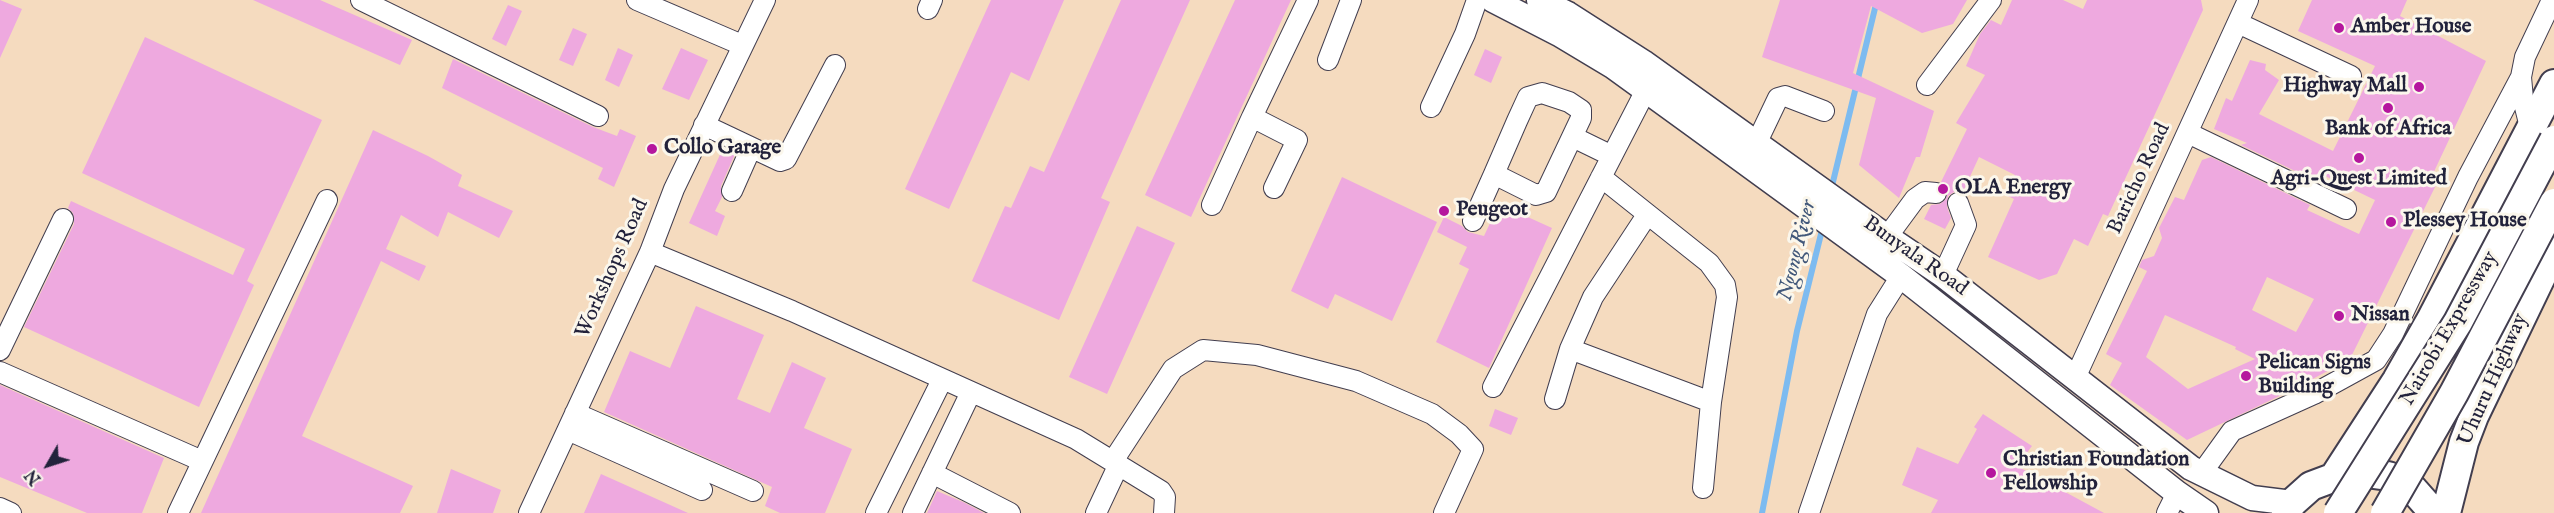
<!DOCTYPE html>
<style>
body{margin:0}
#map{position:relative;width:2554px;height:513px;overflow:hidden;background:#f5dbbf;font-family:"IM FELL English",serif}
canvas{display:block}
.north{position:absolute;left:18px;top:435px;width:60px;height:60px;-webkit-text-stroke:4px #fbf7ec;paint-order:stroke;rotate:231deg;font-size:16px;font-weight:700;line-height:24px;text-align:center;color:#22223b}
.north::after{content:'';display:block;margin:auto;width:21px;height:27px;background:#22223b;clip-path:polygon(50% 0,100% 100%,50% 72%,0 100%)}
</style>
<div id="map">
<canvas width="2554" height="513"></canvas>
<div class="north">N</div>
</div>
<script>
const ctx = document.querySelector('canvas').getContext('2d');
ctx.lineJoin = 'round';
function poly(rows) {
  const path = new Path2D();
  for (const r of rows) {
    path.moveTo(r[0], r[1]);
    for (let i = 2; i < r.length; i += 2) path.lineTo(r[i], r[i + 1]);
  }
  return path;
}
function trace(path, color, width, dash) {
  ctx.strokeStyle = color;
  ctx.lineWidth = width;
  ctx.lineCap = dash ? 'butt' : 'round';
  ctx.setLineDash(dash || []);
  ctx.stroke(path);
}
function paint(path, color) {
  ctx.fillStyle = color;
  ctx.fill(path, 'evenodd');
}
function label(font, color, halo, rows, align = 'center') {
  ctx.font = font + ' "IM FELL English",serif';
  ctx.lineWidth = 6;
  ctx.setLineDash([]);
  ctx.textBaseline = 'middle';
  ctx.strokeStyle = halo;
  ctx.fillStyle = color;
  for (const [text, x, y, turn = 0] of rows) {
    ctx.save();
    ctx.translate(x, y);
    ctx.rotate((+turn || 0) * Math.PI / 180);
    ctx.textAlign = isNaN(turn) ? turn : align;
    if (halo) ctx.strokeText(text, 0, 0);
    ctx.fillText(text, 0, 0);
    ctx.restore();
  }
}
const stream = poly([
 [1831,190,1877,0],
 [1762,513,1797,331,1823,226]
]);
const building = poly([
 [0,0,22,9,0,58],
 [253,0,320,0,412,40,400,65],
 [991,0,1064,0,1029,81,1011,72,949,209,905,189],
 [1121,0,1190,0,1101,198,1110,202,1059,320,972,281,1005,206,1011,208,1030,166,1044,172],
 [1235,0,1291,0,1191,217,1145,195],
 [1780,0,1967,0,1953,24,1922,33,1871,6,1853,73,1934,111,1920,157,1916,157,1899,198,1859,165,1876,98,1762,57],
 [2012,0,2063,0,2083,9,2087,0,2201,0,2203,10,2108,216,2103,214,2088,246,2074,239,2057,274,2039,280,1988,257,2014,199,2006,195,2015,175,1979,157,1963,192,1954,192,1948,196,1947,207,1951,218,1945,229,1924,219,1931,205,1940,204,1946,199,1947,189,1941,182,1967,129,1956,123,1985,75,1966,66,1980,34,1991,20,2001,25],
 [2312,0,2407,0,2400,16,2486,61,2431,178,2438,181,2350,359,2292,390,2187,440,2110,385,2122,363,2106,354,2147,271,2139,267,2142,260,2154,256,2162,238,2159,228,2175,197,2184,200,2202,160,2211,157,2310,205,2307,210,2359,234,2375,200,2323,175,2320,183,2241,145,2247,143,2214,129,2226,98,2232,101,2250,60,2266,64,2265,70,2279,80,2259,114,2333,151,2375,66,2298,31],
 [2267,277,2314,299,2296,332,2252,310],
 [2165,315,2236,347,2235,349,2255,359,2188,389,2146,357],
 [508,5,522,11,506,46,492,39],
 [573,28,587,34,573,66,559,60],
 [145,37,322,120,247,281,254,285,199,407,24,327,74,224,73,213,68,208,71,201,233,275,245,249,82,173],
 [618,48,633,55,619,87,605,80],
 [681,48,708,60,689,100,662,89],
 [1485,49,1502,57,1491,83,1474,75],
 [453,59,593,127,617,136,620,129,636,136,614,187,598,179,603,168,442,88],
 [373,130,428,156,462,175,458,186,513,211,499,238,448,212,438,237,401,215,386,249,426,266,419,281,381,261,302,436,413,486,400,513,201,513],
 [723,148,735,154,721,186,722,197,715,211,725,216,717,236,689,223],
 [1342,177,1437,222,1392,321,1335,294,1328,309,1291,291],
 [1499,204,1552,228,1489,368,1436,342,1469,269,1459,264,1467,247,1437,232,1444,217,1462,226,1468,232,1484,236],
 [1137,226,1175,243,1107,394,1069,377],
 [696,306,764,335,737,399,770,413,792,362,826,378,804,428,852,449,825,513,780,513,765,506,772,487,604,412,630,351,670,368],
 [0,385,164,458,142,513,87,513,0,477],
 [1495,409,1518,418,1511,435,1489,426],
 [1983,414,2032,446,2017,466,2104,513,1931,513,1938,500,1902,485,1917,447,1958,464,1977,429,1974,427],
 [451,469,501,490,493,513,437,513],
 [601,474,688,513,584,513],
 [937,491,963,502,984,513,927,513]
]);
const minor = poly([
 [361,0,598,116],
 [637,0,742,45],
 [928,9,932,0],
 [2238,23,2351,76],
 [1328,60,1351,0],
 [1927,85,1991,0],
 [1431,107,1465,34,1477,0],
 [704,125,780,161,786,159,835,65],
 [2531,131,2523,99,2521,77,2525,57,2552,0],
 [2188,133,2346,209],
 [1573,137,1612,156],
 [1757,142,1778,98,1785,96,1824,111],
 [1601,177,1709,263,1725,285,1727,297,1711,402,1703,488],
 [1274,188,1297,140,1252,117,1308,0],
 [732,191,751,148],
 [1212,205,1252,117],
 [1473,221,1494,174,1517,121,1528,97,1542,93,1569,102,1581,110,1581,118,1546,192,1536,195,1494,174],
 [1887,237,1915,199,1925,192,1936,193],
 [650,252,792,311,1076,439,1161,491,1165,497,1164,513],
 [1943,275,1966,225,1958,203],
 [1570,349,1711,402],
 [0,350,63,219],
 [0,372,202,461],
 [2075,378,2248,0],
 [1493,387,1646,90],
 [1555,399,1570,349,1593,297,1647,215],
 [575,413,753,491],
 [568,430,702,490],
 [1113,461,1173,369,1203,350,1257,355,1356,381,1432,414,1459,434,1473,449,1444,513],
 [932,473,1010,513],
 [2201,474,2232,431,2314,394,2376,360,2393,334,2468,177,2521,77],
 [0,508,11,513],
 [178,513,327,200],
 [529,513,650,252,674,189,765,0],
 [876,513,942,380],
 [913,513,971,392],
 [1096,513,1119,464],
 [1809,513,1877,314,1901,276],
 [2167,513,2177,493]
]);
const major = poly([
 [1493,0,1559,34,1614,67,1694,125,1901,276,2177,493,2206,513],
 [1539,0,1568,14,1643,62,1887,237,1943,275,2191,468,2252,498,2292,503]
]);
const highway = poly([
 [2336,474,2397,380,2431,320,2554,84],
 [2286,513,2292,503,2311,486,2351,471,2388,476,2411,487,2434,513],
 [2446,513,2464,442,2474,416,2554,250]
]);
const highwayBridge = poly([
 [2338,513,2458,322,2554,140],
 [2385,513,2454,393,2554,203]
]);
const markers = [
 [2339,28,6,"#b5179e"],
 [2419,87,6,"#b5179e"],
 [2388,108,6,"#b5179e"],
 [652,149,6,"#b5179e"],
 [2359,158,6,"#b5179e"],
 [1943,189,6,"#b5179e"],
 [1444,211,6,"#b5179e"],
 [2391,222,6,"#b5179e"],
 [2339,316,6,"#b5179e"],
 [2246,376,6,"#b5179e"],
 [1991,473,6,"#b5179e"]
];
const poiNames = [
 ["Amber House",2351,28],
 ["Highway Mall",2407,87,"right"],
 ["Bank of Africa",2388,130,"center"],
 ["Collo Garage",664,149],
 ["Agri-Quest Limited",2359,180,"center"],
 ["OLA Energy",1955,189],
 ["Peugeot",1456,211],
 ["Plessey House",2403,222],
 ["Nissan",2351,316],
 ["Pelican Signs",2258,364],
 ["Building",2258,388],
 ["Christian Foundation",2003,461],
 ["Fellowship",2003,485]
];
const streetNames = [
 ["Baricho Road",2140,179,-65],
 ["Bunyala Road",1915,257,35],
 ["Workshops Road",613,269,-66],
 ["Nairobi Expressway",2450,329,-60],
 ["Uhuru Highway",2494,380,-66]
];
const waterNames = [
 ["Ngong River",1798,251,-76]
];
trace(stream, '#7dbbf0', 6);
paint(building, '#eea9df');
trace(minor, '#423e4f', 22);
trace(major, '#423e4f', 27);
trace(highway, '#423e4f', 32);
trace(minor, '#fff', 20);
trace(major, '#fff', 24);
trace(highway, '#fff', 28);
trace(highwayBridge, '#423e4f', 32, []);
trace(highwayBridge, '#fff', 28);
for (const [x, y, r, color] of markers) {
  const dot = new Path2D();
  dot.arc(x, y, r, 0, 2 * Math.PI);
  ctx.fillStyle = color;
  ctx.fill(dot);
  trace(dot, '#fbf7ec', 2);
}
label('bold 21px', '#22223b', '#fbf7ec', poiNames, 'left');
label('21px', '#22223b', '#fbf7ec', streetNames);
label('italic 22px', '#42587a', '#fbf7ec', waterNames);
</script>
